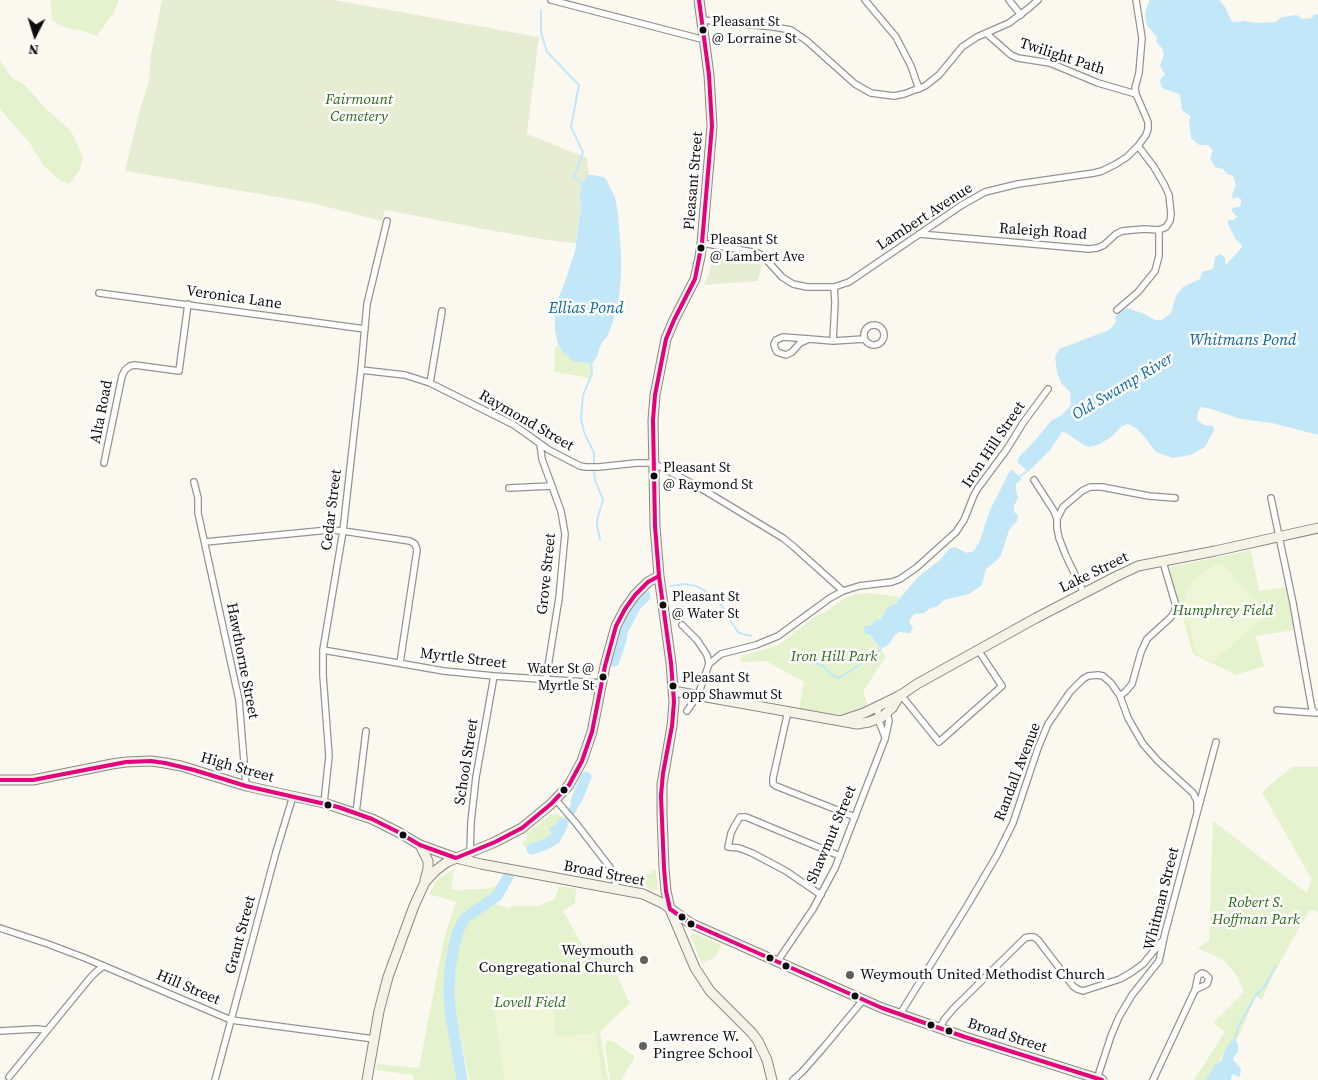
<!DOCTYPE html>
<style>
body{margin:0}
#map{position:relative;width:1318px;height:1080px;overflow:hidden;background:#fbf8f0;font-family:"Source Serif 4",serif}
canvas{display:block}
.north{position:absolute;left:10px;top:10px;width:50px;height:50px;-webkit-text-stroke:4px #fff;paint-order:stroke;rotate:185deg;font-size:14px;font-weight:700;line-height:20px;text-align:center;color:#0d0d0d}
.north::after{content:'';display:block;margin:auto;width:18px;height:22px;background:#0d0d0d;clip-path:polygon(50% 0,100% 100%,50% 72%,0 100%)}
</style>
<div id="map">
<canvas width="1318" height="1080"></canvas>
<div class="north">N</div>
</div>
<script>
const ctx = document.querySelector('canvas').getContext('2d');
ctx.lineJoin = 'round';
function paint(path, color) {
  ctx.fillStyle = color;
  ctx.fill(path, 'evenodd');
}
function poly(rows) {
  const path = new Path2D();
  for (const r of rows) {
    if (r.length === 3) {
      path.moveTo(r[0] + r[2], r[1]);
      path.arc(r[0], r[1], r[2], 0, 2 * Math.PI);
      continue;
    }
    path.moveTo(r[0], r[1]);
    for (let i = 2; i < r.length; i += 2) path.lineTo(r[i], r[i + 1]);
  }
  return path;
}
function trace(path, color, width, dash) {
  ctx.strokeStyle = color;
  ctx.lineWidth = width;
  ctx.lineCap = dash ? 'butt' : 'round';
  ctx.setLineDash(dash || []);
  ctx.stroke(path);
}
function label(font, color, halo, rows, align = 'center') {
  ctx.font = font + ' "Source Serif 4",serif';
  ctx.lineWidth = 5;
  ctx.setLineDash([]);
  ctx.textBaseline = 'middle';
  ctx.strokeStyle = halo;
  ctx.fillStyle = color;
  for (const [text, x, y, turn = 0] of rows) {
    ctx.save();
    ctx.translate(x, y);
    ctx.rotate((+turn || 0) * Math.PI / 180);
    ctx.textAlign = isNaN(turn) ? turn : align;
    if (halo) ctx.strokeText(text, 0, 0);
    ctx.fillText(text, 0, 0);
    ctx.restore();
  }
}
const green = poly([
 [51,0,119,0,114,12,97,36,88,33,81,30,70,29,60,25,52,20],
 [0,60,11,77,25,85,46,109,68,128,73,135,83,157,80,169,70,184,60,181,44,166,29,142,0,109],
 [559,346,562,351,578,362,593,362,590,378,554,372,555,347],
 [1251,550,1259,591,1286,587,1294,630,1256,636,1264,666,1236,675,1193,654,1170,570,1171,567],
 [870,593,900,597,896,603,887,608,881,619,878,619,868,626,868,634,886,656,863,692,868,705,855,712,848,715,842,715,799,709,804,682,766,661,741,662,741,656,779,645,813,618,824,613,845,598,856,594],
 [1292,767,1318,767,1318,912,1312,910,1309,911,1272,976,1262,1000,1255,996,1238,1038,1234,1038,1207,1080,1194,1080,1225,1032,1213,1023,1244,992,1236,974,1223,960,1198,948,1209,940,1213,821,1307,893,1312,880,1262,792],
 [556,813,564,818,558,824,554,837,526,848,522,843,527,840,526,834,552,814],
 [454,869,451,889,460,891,468,889,484,889,502,885,497,894,468,914,465,910,456,931,453,941,444,995,446,1010,460,1080,413,1080,413,1075,377,1070,377,1064,419,1068,444,939,456,902,429,894,437,880,441,877],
 [653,869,655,869,656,872,658,890,657,891,639,885,627,883,623,880,621,876,622,874,650,874],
 [559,886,576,889,575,903,563,911,587,953,604,944,628,1000,631,1002,600,1032,608,1080,469,1080,450,987,452,965,455,948,459,934,464,922,468,918,488,906,494,904,510,908,511,906,538,906,555,899],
 [693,933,721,945,715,957,702,964,691,937],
 [607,1041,613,1041,634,1056,634,1059,621,1080,610,1080,605,1045]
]);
const cemetery = poly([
 [162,0,334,0,539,37,527,134,587,158,589,176,586,178,580,195,581,207,576,243,560,242,500,232,385,210,382,221,312,203,125,171,139,113,149,80,151,54],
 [716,252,761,260,762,262,758,281,704,285,710,271,713,255]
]);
const pitch = poly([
 [1221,562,1265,611,1268,611,1269,613,1213,662,1197,654,1185,608,1185,602,1188,589,1193,581,1204,571],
 [551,994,557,1038,595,1032,603,1080,505,1080,493,1003]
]);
const water = poly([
 [1150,0,1219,0,1225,7,1232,22,1245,21,1256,23,1276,22,1282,17,1297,15,1302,19,1312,18,1314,14,1318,15,1318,435,1272,423,1241,419,1211,409,1201,407,1198,412,1197,420,1204,425,1213,426,1214,430,1205,447,1190,455,1173,458,1156,452,1143,435,1136,428,1128,424,1122,426,1111,437,1100,444,1090,447,1084,445,1066,433,1062,432,1050,450,1028,472,1017,462,1020,456,1038,437,1051,421,1062,415,1071,405,1070,392,1061,383,1057,372,1055,357,1059,349,1109,330,1116,322,1115,317,1119,313,1127,308,1142,313,1155,320,1162,320,1171,313,1176,296,1183,287,1200,279,1202,272,1213,269,1215,257,1221,254,1225,258,1225,263,1227,264,1242,247,1241,244,1236,240,1228,224,1228,220,1233,220,1237,217,1231,210,1233,208,1239,207,1241,204,1241,199,1237,197,1233,199,1232,195,1236,185,1233,176,1227,174,1223,169,1215,167,1210,159,1213,150,1208,145,1199,145,1191,138,1189,120,1191,117,1182,110,1180,95,1177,93,1164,89,1161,86,1160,80,1165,74,1160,66,1164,55,1162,48,1156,42,1157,37,1147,25,1145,16,1146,9],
 [589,175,593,175,603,177,606,179,615,197,618,214,621,254,621,277,619,297,613,322,607,337,603,341,599,349,597,357,594,361,592,363,578,362,573,361,562,351,558,344,555,331,555,306,565,282,575,251,581,207,580,195,581,187,586,178],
 [1011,469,1022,479,1016,484,1016,490,1018,498,1014,506,1014,512,1018,515,1017,521,1009,530,1001,555,997,560,986,569,982,585,969,594,944,600,938,606,929,609,924,613,915,614,912,616,909,622,913,628,910,633,899,632,894,636,889,644,885,647,880,648,869,634,865,634,864,627,871,625,876,619,881,619,887,608,896,603,918,577,940,560,950,548,955,547,967,553,974,551,980,540,990,510],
 [582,789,580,801,577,810,568,823,566,831,557,840,554,838,549,828,558,824,558,819,564,818,575,796],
 [1233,1039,1235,1039,1238,1044,1238,1052,1234,1056,1233,1060,1240,1067,1241,1072,1239,1077,1233,1074,1231,1077,1231,1080,1206,1080,1215,1065,1222,1060,1225,1050]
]);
const stream = poly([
 [541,10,541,33,547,52,579,85,571,127,583,152,574,178,584,184],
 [591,360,592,374,583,395,581,419,584,432,594,453,594,471,595,480,603,500,597,520,597,525,600,540],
 [1018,478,1028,470],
 [671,586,685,584,696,586,705,591,713,596,722,606,727,616,738,632,742,634,751,636],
 [643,596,645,597,649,593],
 [795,650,812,662,822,665,833,676,837,678,841,677,876,654,881,649,881,646],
 [1235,1039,1238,1028,1256,995,1265,986,1276,966]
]);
const river = poly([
 [614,661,621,640,622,632,636,605,645,597],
 [576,801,586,777],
 [532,849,544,845,555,839,562,825],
 [462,1080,450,1011,449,992,450,968,455,942,458,931,465,918,497,896,508,877]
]);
const street = poly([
 [551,0,705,40],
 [865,0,896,37,911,66,919,89],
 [1009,0,1021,15],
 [702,20,774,27,791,30,807,41,855,84,871,93,894,96,904,94,925,86,939,75,962,47,977,37,1009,23,1029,8,1038,0],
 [986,33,1011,55,1018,58,1050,63,1098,83,1136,94],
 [919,234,1089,249,1097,248,1104,245,1116,234,1122,231,1144,229,1159,230],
 [702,243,758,253,763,256,782,277,793,284,807,287,834,287,849,282,962,205,985,192,1018,184,1094,173,1102,171,1116,164,1127,157,1138,146,1146,135,1148,129,1148,122,1136,94,1135,88,1139,73,1142,38,1136,0],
 [99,293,365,329],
 [1117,310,1138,292,1155,271,1159,256,1159,230,1166,227,1170,221,1171,214,1169,195,1165,186,1154,167,1138,146],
 [874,335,10],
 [809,339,800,343,792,352,786,355,777,352,775,348,774,344,776,340,783,337,809,339,833,341,864,339],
 [833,341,835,302,834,287],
 [361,370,405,375,430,383,514,425,549,450,580,466,586,467,599,467,636,463,653,463,697,486,783,538,794,547,843,591],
 [430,383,442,311],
 [540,444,542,459,561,511,565,534,559,598,546,679],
 [104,463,122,376,125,370,130,366,135,365,179,371,188,304],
 [1034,480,1054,511,1057,519,1057,528,1059,538,1066,556,1084,593],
 [194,482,198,498,198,513,239,700,246,786],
 [509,488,552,486],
 [1271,498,1293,603,1311,704,1312,709,1315,713],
 [1057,519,1063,507,1082,491,1090,487,1102,487,1149,496,1175,498],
 [205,542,329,530,343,531,410,541,415,544,417,550,400,663],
 [682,625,697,640,707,655,709,664,698,695,687,711],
 [323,650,444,671,494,676,602,683],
 [709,664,721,654,756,645,778,636,830,598,843,591,859,586,892,582,900,579,916,568,956,532,964,520,974,495,978,488,1007,449,1023,423,1048,389],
 [901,695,939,742,1002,686,978,650],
 [1120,696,1126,691,1132,684,1141,652,1147,639,1170,618,1174,613,1176,606,1163,562],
 [878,705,878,719,885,737],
 [1277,710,1316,713],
 [788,711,773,778,773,784,776,786,855,817],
 [556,800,575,822,609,866,613,873,617,889],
 [324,803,329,756,323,675,323,650,343,531,361,370,367,304,387,221],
 [356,813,366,731],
 [470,852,471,822,476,777,494,676],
 [821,895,786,871,752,853,739,848,728,847,731,833,735,825,740,817,746,817,840,856],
 [0,928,48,944,85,958,231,1020,374,1039],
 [777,962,813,909,835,868,885,739,889,721,888,717,885,712],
 [900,1014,967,906,997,855,1013,823,1038,748,1048,724,1070,692,1083,679,1088,676,1098,675,1103,676,1111,683,1120,696,1128,718,1143,744,1158,761,1193,793,1197,801,1197,810],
 [940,1028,944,1020,953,1009,1025,938,1029,937,1034,937,1038,940,1073,986,1077,989,1083,991,1120,979,1132,972,1143,964,1163,940],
 [0,1031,36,1029,46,1030],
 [9,1077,90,978,97,971,104,966],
 [1097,1079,1111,1036,1119,1017,1132,995,1159,961,1165,933,1216,742],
 [215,1080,276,852,293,796],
 [793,1080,802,1072,824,1047,863,1000],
 [1153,1080,1195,990,1198,976,1202,973,1205,974,1209,978,1207,984,1195,990]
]);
const secondary = poly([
 [699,0,709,75,712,126,702,243,700,257,695,279,674,320,666,339,655,395,653,420,655,526,659,576,671,663,674,702,672,726,662,784,662,814,664,868,666,891,670,909,695,968,710,991,752,1033,758,1041,767,1060,772,1080],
 [673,691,857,724,869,722,882,717,892,708,900,695],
 [840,721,864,713,901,695,917,684,1036,618,1115,577,1138,566,1215,551,1318,528],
 [0,780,33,780,112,764,126,762,151,761,165,763,181,766,246,786,324,803,372,819,398,832,420,845,456,858,481,864,643,894,664,904,690,923,882,1008,965,1037,1102,1080],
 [420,845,428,861,428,869,425,880],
 [367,1080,379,1011,388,977,414,906,425,882,435,871,447,862,495,842,522,828,551,804,569,785,582,761,592,732,605,666,616,626,625,609,635,595,648,582,659,576]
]);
const bus1 = poly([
 [699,0,709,75,712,126,702,243,695,279,674,320,666,339,655,395,653,420,655,526,659,576,671,663,674,702,672,726,663,773,661,796,664,868,666,891,670,909,690,923,882,1008,965,1037,1102,1080],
 [0,780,33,780,126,762,151,761,165,763,194,770,246,786,338,807,372,819,398,832,420,845,456,858,495,842,522,828,551,804,569,785,582,761,592,732,605,666,616,626,625,609,635,595,648,582,659,576]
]);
const markers = [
 [703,30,4.5,"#0d0d0d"],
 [701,248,4.5,"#0d0d0d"],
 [654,476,4.5,"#0d0d0d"],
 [663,605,4.5,"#0d0d0d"],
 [603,677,4.5,"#0d0d0d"],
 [673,686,4.5,"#0d0d0d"],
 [564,790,4.5,"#0d0d0d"],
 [328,805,4.5,"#0d0d0d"],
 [403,835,4.5,"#0d0d0d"],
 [682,917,4.5,"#0d0d0d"],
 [691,924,4.5,"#0d0d0d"],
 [770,958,4.5,"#0d0d0d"],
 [644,960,5,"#605f5c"],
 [786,966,4.5,"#0d0d0d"],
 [850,975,5,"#605f5c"],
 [855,996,4.5,"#0d0d0d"],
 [931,1025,4.5,"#0d0d0d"],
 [949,1031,4.5,"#0d0d0d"],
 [643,1046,5,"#605f5c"]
];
const busNames = [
 ["Pleasant St",712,22],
 ["@ Lorraine St",712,39],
 ["Pleasant St",710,240],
 ["@ Lambert Ave",710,257],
 ["Pleasant St",663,468],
 ["@ Raymond St",663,485],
 ["Pleasant St",672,597],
 ["@ Water St",672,614],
 ["Water St @",594,669,"right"],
 ["Myrtle St",594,686,"right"],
 ["Pleasant St",682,678],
 ["opp Shawmut St",682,695]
];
const streetNames = [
 ["Twilight Path",1062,57,18],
 ["Pleasant Street",694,181,-85],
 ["Lambert Avenue",925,217,-33],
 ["Raleigh Road",1043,232,4],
 ["Veronica Lane",234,298,8],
 ["Alta Road",102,412,-79],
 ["Raymond Street",526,421,30],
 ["Iron Hill Street",994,445,-56],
 ["Cedar Street",332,510,-83],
 ["Lake Street",1094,573,-26],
 ["Grove Street",547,574,-84],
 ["Myrtle Street",463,659,7],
 ["Hawthorne Street",242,661,79],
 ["School Street",467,762,-81],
 ["High Street",237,768,16],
 ["Randall Avenue",1018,772,-69],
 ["Shawmut Street",832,835,-67],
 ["Broad Street",604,874,11],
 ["Whitman Street",1162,899,-76],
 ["Grant Street",241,935,-75],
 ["Hill Street",188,988,23],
 ["Broad Street",1007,1036,18]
];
const parkNames = [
 ["Fairmount",359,100],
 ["Cemetery",359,117],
 ["Humphrey Field",1223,611],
 ["Iron Hill Park",834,657],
 ["Robert S.",1256,903],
 ["Hoffman Park",1256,920],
 ["Lovell Field",530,1003]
];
const poiNames = [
 ["Weymouth",634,951,"right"],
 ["Congregational Church",634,968,"right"],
 ["Weymouth United Methodist Church",860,975],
 ["Lawrence W.",653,1037],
 ["Pingree School",653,1054]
];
const waterNames = [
 ["Ellias Pond",586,309],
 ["Whitmans Pond",1243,341],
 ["Old Swamp River",1123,387,-31]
];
paint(green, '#e4f2cd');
paint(cemetery, '#e7edd3');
paint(pitch, '#eff6d8');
paint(water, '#c2e7f9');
trace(stream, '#c2e7f9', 2);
trace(river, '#c2e7f9', 11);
trace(street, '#94938f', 8);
trace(secondary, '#8b8986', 11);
trace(street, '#fefefd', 5.5);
trace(secondary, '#f5f3e8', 9);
trace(bus1, '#e5007d', 4);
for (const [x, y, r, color] of markers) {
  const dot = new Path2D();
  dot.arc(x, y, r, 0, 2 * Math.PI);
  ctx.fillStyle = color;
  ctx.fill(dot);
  trace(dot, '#fff', 2);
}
label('14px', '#0d0d0d', '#fff', busNames, 'left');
label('15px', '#0d0d0d', '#fff', streetNames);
label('italic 15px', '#2a6b16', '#fff', parkNames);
label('15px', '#0d0d0d', '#fff', poiNames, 'left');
label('italic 16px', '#0868ac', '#fff', waterNames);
</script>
